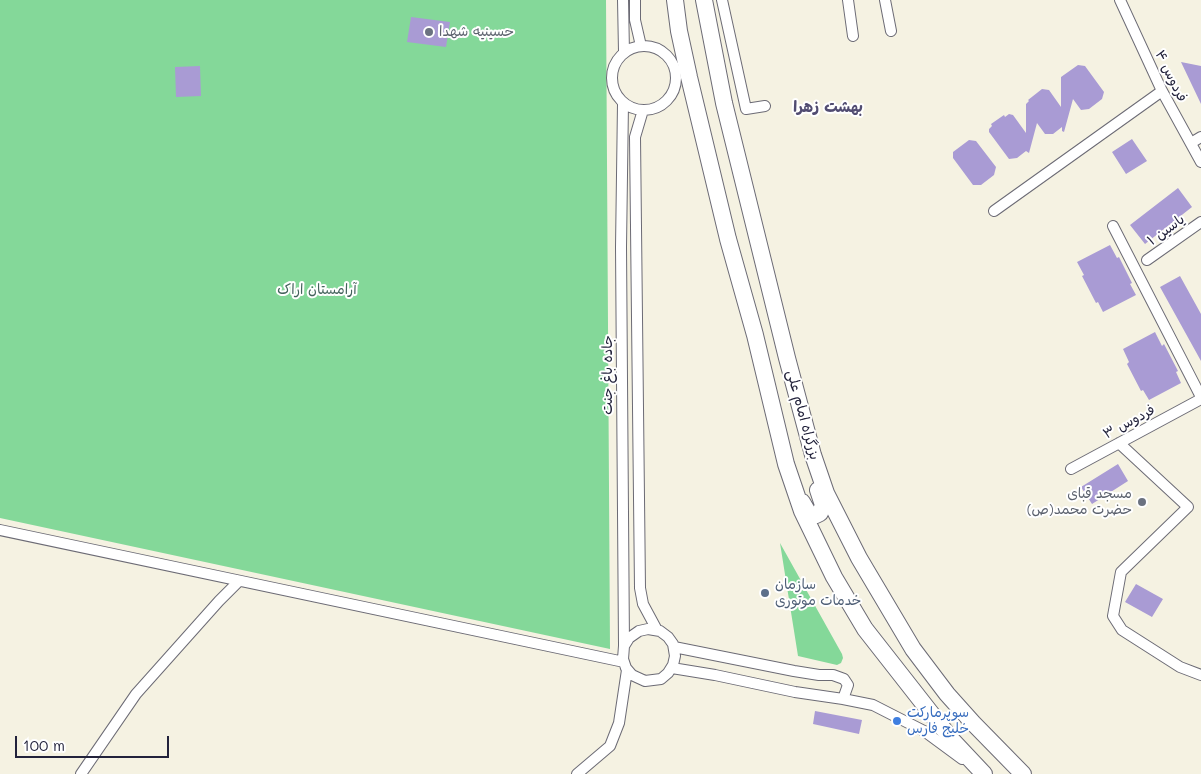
<!DOCTYPE html>
<meta charset="utf-8">
<style>
body{margin:0}
#map{position:relative;width:1201px;height:774px;overflow:hidden;background:#f5f2e2;font-family:Mali,sans-serif}
canvas{display:block}
.scale{position:absolute;left:15px;top:736px;width:154px;height:22px;box-sizing:border-box;border:2px solid #22223b;border-top:0;padding-left:6px;font-size:15px;line-height:18px;white-space:nowrap;color:#22223b;-webkit-text-stroke:4px #fff;paint-order:stroke}
</style>
<div id="map">
<canvas width="1201" height="774"></canvas>
<div class="scale">100 m</div>
</div>
<script>
const ctx = document.querySelector('canvas').getContext('2d');
ctx.lineJoin = 'round';
function paint(path, color) {
  ctx.fillStyle = color;
  ctx.fill(path, 'evenodd');
}
function poly(rows) {
  const path = new Path2D();
  for (const r of rows) {
    if (r.length === 3) {
      path.moveTo(r[0] + r[2], r[1]);
      path.arc(r[0], r[1], r[2], 0, 2 * Math.PI);
      continue;
    }
    path.moveTo(r[0], r[1]);
    for (let i = 2; i < r.length; i += 2) path.lineTo(r[i], r[i + 1]);
  }
  return path;
}
function trace(path, color, width, dash) {
  ctx.strokeStyle = color;
  ctx.lineWidth = width;
  ctx.lineCap = dash ? 'butt' : 'round';
  ctx.setLineDash(dash || []);
  ctx.stroke(path);
}
function label(font, color, halo, rows, align = 'center') {
  ctx.font = font + ' Mali,"Playpen Sans Arabic",sans-serif';
  ctx.lineWidth = 4;
  ctx.setLineDash([]);
  ctx.textBaseline = 'middle';
  ctx.strokeStyle = halo;
  ctx.fillStyle = color;
  for (const [text, x, y, turn = 0] of rows) {
    ctx.save();
    ctx.translate(x, y);
    ctx.rotate((+turn || 0) * Math.PI / 180);
    ctx.textAlign = isNaN(turn) ? turn : align;
    if (halo) ctx.strokeText(text, 0, 0);
    ctx.fillText(text, 0, 0);
    ctx.restore();
  }
}
const green = poly([
 [0,0,606,0,610,649,0,518],
 [780,543,842,654,843,658,841,663,837,665,798,656]
]);
const building = poly([
 [411,17,450,22,446,47,407,42],
 [1181,62,1201,66,1201,104],
 [1078,65,1085,66,1104,92,1102,99,1089,109,1081,110,1073,99,1064,132,1062,131,1062,127,1053,134,1045,134,1037,123,1029,153,1026,151,1017,158,1009,159,989,132,989,129,992,126,991,124,1004,115,1005,117,1009,114,1013,115,1026,133,1026,104,1029,101,1028,100,1042,89,1049,90,1061,107,1061,77],
 [200,66,201,96,176,97,175,67],
 [1132,139,1147,161,1126,174,1112,152],
 [969,140,976,141,996,167,994,175,981,185,973,185,953,158,953,152],
 [1178,188,1192,207,1145,244,1130,225],
 [1110,245,1117,258,1119,257,1132,283,1130,284,1136,295,1103,312,1098,302,1096,303,1082,276,1084,275,1077,262],
 [1180,276,1201,314,1201,361,1160,287],
 [1155,332,1162,346,1164,344,1178,371,1176,372,1181,383,1149,400,1143,390,1141,391,1127,364,1129,362,1123,349],
 [1118,464,1128,481,1092,504,1081,487],
 [1136,584,1163,599,1152,617,1125,602],
 [815,711,862,720,859,734,813,724]
]);
const minor = poly([
 [623,0,624,52],
 [635,0,635,20,641,46],
 [722,0,746,109,765,106],
 [848,0,853,36],
 [885,0,891,31],
 [1120,0,1162,91,1201,162],
 [644,78,32],
 [623,103,621,247,624,646,623,659,626,668,632,675,645,681,661,679,668,673,673,665,675,656,673,644,668,637,660,631,648,629,639,631,629,638,624,646],
 [643,110,635,137,640,588,643,604,657,630],
 [1191,143,1201,137],
 [994,211,1162,91],
 [1113,226,1201,397],
 [1147,260,1201,222],
 [1119,443,1188,507,1121,572,1113,616,1122,630,1180,667,1201,675],
 [1071,469,1201,399],
 [0,530,624,662],
 [674,647,794,671,819,675,833,675,844,679,848,685,843,699],
 [672,668,715,675,795,692,843,699,873,705,924,731,962,759],
 [81,774,136,694,219,601,239,581],
 [577,774,610,746,619,723,627,670]
]);
const trunk = poly([
 [675,0,679,31,689,77,728,239,755,335,786,464,802,511,834,577,865,629,952,740,984,774],
 [704,0,724,103,787,358,813,455,826,493,859,558,913,649,947,694,973,723,1023,774],
 [802,502,809,514,816,515,820,513,823,505,818,490]
]);
const markers = [
 [429,32,5,"#6b7280"],
 [1142,502,5,"#6b7280"],
 [765,593,5,"#5c6f8a"],
 [897,721,5,"#3f7fe0"]
];
const worshipNames = [
 ["حسینیه شهدا",439,32],
 ["مسجد قبای",1132,494,"right"],
 ["حضرت محمد‌(ص)",1132,510,"right"]
];
const streetNames = [
 ["فردوس ۴",1171,76,64],
 ["یاسین ۱",1166,230,-36],
 ["جاده باغ جنت",608,375,-90],
 ["بزرگراه امام علی",803,415,75],
 ["فردوس ۳",1129,422,-28]
];
const parkNames = [
 ["آرامستان اراک",317,290]
];
const serviceNames = [
 ["سازمان",775,585],
 ["خدمات موتوری",775,601]
];
const shopNames = [
 ["سوپرمارکت",907,713],
 ["خلیج فارس",907,729]
];
const neighbourhoodNames = [
 ["بهشت زهرا",828,107]
];
paint(green, '#84d899');
paint(building, '#a99bd4');
trace(minor, '#6c6b75', 12);
trace(trunk, '#6c6b75', 18);
trace(minor, '#fff', 10);
trace(trunk, '#fff', 16);
for (const [x, y, r, color] of markers) {
  const dot = new Path2D();
  dot.arc(x, y, r, 0, 2 * Math.PI);
  ctx.fillStyle = color;
  ctx.fill(dot);
  trace(dot, '#fff', 2);
}
label('14px', '#5b616d', '#fff', worshipNames, 'left');
label('14px', '#22223b', '#fff', streetNames);
label('14px', '#44625c', '#fff', parkNames);
label('14px', '#4e5e75', '#fff', serviceNames, 'left');
label('14px', '#366cbe', '#fff', shopNames, 'left');
label('bold 15px', '#514c71', '#fff', neighbourhoodNames);
</script>
